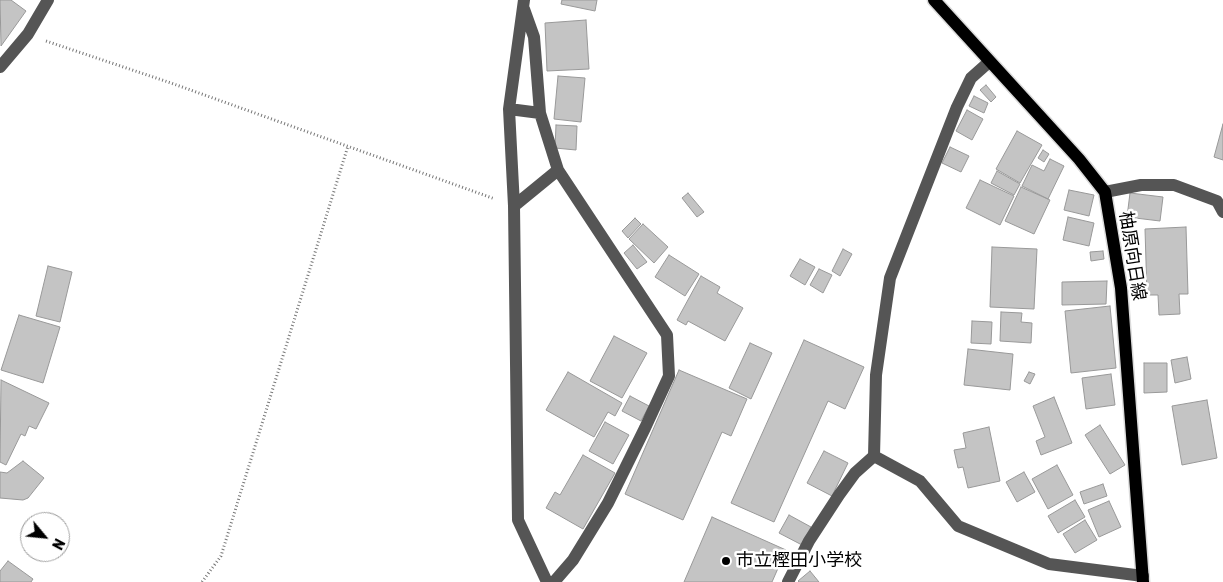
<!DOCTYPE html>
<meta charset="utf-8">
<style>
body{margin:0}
#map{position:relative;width:1223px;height:582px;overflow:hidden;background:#fff;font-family:Rubik,sans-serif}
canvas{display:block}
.north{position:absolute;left:20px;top:512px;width:50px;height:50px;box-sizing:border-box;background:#fff;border:1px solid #999;border-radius:50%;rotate:118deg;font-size:14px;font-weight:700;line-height:20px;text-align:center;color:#000}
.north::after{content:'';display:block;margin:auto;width:18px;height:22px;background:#000;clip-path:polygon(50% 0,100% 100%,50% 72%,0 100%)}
</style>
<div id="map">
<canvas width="1223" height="582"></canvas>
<div class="north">N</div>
</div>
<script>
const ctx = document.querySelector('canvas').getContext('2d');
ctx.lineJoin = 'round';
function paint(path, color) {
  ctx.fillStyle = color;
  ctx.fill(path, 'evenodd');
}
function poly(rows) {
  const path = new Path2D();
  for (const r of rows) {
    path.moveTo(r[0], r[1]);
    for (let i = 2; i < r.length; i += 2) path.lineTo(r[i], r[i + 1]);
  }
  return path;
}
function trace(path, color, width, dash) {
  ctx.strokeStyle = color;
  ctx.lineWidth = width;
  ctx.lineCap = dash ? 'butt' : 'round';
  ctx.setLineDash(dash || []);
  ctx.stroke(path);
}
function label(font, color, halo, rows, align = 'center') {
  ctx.font = font + ' Rubik,"Noto Sans JP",sans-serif';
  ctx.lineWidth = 5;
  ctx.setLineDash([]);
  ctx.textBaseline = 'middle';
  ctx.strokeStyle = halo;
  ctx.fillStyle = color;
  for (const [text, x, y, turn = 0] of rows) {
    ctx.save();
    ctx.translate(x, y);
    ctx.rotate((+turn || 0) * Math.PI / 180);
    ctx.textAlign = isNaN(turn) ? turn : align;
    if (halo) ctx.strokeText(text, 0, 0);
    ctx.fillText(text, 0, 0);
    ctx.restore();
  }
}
const building = poly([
 [0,0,11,0,26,11,1,46,0,0],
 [562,0,597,0,595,11,561,4,562,0],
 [586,20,589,69,547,71,545,23,586,20],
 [558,76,585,78,581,122,554,119,558,76],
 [986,85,996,97,991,102,980,90,986,85],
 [974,96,988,103,984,113,969,106,974,96],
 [967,110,983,119,972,140,956,131,967,110],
 [1223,124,1223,160,1214,157,1223,124],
 [556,125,577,126,576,150,555,148,556,125],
 [1017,131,1042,145,1020,183,996,169,1017,131],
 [950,147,969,156,961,172,942,163,950,147],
 [1043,150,1049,154,1044,162,1038,158,1043,150],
 [1050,159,1064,166,1048,199,1022,186,1032,165,1044,171,1050,159],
 [997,171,1020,184,1014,195,991,183,997,171],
 [980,180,1014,196,1000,225,966,208,980,180],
 [1021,187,1050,200,1034,234,1005,221,1021,187],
 [1069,190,1094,195,1089,216,1064,210,1069,190],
 [688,193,704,212,697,217,682,198,688,193],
 [1130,193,1163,197,1160,221,1127,217,1130,193],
 [1068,217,1094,223,1089,246,1063,240,1068,217],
 [635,218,641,224,628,238,622,231,635,218],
 [643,224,668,247,654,263,629,239,643,224],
 [1186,227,1188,294,1179,294,1180,314,1159,315,1158,295,1147,295,1145,229,1186,227],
 [633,245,647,262,637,269,624,253,633,245],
 [992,247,1037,249,1034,309,990,307,992,247],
 [843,249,852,254,840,276,832,271,843,249],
 [1103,251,1104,259,1091,261,1090,252,1103,251],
 [669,255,699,274,685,296,655,277,669,255],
 [800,259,815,267,805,285,790,276,800,259],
 [48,266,72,272,60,322,36,316,48,266],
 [819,269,832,275,823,293,810,285,819,269],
 [701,276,720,287,717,293,743,308,725,341,688,321,686,325,677,320,701,276],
 [1107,281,1106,304,1062,305,1062,282,1107,281],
 [1110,306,1116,368,1071,373,1065,311,1110,306],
 [1001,312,1022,313,1021,322,1032,323,1031,343,1000,341,1001,312],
 [19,315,60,327,43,383,1,370,19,315],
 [972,321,992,322,991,344,971,343,972,321],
 [614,336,647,353,622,398,590,381,614,336],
 [804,340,864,367,845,409,828,401,774,522,731,503,804,340],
 [750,343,772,353,751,399,729,388,750,343],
 [968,349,1013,354,1010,390,964,385,968,349],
 [1187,357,1191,379,1175,383,1171,360,1187,357],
 [1144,363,1167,363,1167,392,1144,393,1144,363],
 [679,370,747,399,731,436,722,432,683,520,625,494,679,370],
 [568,372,622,403,615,416,608,412,594,437,546,410,568,372],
 [1029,372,1035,374,1030,384,1024,381,1029,372],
 [1111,374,1115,405,1086,409,1082,378,1111,374],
 [1,380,49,403,36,429,29,426,25,436,21,434,6,465,0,462,1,380],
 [630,396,649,406,641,421,622,411,630,396],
 [1054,397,1072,443,1041,455,1036,441,1045,437,1033,406,1054,397],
 [1207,400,1217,458,1182,465,1172,406,1207,400],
 [605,422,629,435,613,464,589,451,605,422],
 [1100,425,1125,465,1110,474,1085,435,1100,425],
 [989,427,1000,481,968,488,963,467,958,468,954,450,966,448,963,433,989,427],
 [824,451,848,463,832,496,807,483,824,451],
 [583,455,615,473,583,529,546,508,555,492,560,495,583,455],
 [23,461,44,478,28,498,23,500,0,498,0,472,7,473,23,461],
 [1057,465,1073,495,1048,509,1032,479,1057,465],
 [1024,472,1035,492,1017,502,1006,482,1024,472],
 [1103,484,1107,496,1084,504,1080,492,1103,484],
 [1075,500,1085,517,1058,533,1048,516,1075,500],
 [1109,501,1121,527,1099,537,1088,510,1109,501],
 [789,515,811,527,802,545,779,533,789,515],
 [712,517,786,550,772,582,684,582,712,517],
 [1085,520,1097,540,1075,553,1063,534,1085,520],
 [8,561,33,579,31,582,0,582,0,571,8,561],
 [810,571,819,582,799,582,798,581,810,571]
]);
const path = poly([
 [46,41,171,83,495,199],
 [202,582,221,556,348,146]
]);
const minor = poly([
 [524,0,509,109,514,206,518,520,547,582],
 [524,9,534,37,540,113,558,170],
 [0,67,28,34,48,0],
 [509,109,540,113],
 [1105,192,1141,185,1174,185,1217,201,1223,212],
 [514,206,558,170,667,335,669,376,645,428,608,503,573,560,554,582],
 [874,456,920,481,958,526,1049,564,1143,576],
 [788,582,809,541,839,495,855,473,874,456,876,375,890,278,957,107,971,78,989,62]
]);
const major = poly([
 [934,0,1079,159,1105,192,1121,288,1143,582]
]);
const markers = [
 [726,561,5,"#000"]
];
const streetNames = [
 ["柚原向日線",1132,256,81]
];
const poiNames = [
 ["市立樫田小学校",736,561]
];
paint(building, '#c4c4c4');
trace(building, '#999', 1);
trace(major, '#dbdbdb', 15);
trace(path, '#777', 3, [1, 2.5]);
trace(minor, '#555', 12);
trace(major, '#000', 12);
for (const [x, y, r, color] of markers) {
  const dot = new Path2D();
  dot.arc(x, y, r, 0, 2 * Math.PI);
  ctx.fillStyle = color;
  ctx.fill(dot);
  trace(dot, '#fff', 2);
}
label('18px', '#000', '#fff', streetNames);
label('18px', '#000', '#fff', poiNames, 'left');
</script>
